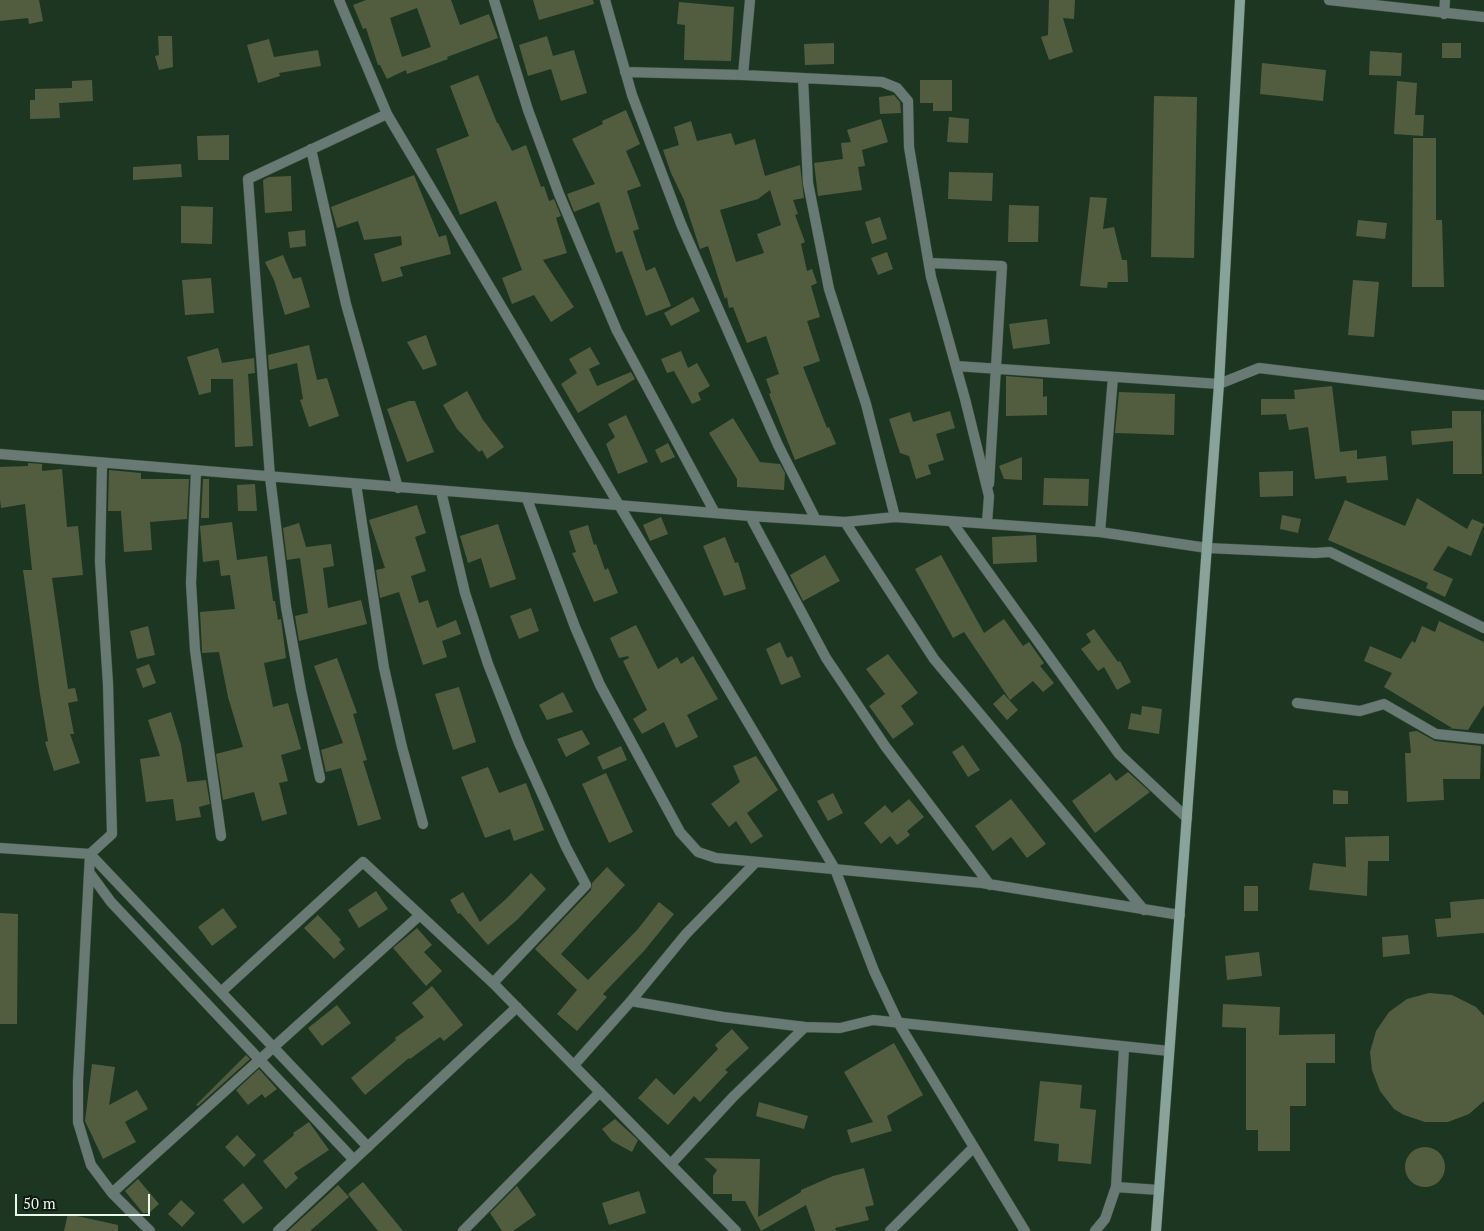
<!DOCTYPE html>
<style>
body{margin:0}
#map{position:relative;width:1484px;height:1231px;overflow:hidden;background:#1d3622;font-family:"PT Serif",serif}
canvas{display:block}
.scale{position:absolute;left:15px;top:1194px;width:135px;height:22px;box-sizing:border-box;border:2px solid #eaf9ec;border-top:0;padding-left:6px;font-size:15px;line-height:18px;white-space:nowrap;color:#eaf9ec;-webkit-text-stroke:4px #101b12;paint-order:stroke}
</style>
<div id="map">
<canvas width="1484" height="1231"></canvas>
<div class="scale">50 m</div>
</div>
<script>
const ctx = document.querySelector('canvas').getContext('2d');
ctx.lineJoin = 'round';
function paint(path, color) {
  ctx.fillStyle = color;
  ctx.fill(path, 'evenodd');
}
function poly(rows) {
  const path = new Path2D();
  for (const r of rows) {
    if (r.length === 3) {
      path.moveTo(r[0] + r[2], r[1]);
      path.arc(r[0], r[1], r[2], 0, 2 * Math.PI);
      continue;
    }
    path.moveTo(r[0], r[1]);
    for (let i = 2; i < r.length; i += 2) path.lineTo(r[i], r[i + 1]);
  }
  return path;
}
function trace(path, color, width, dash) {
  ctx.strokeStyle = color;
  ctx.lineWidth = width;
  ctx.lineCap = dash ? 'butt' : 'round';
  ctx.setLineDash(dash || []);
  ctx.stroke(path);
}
const building = poly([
 [0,0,39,0,43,21,29,24,28,18,0,21],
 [366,0,451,0,460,25,489,14,498,38,447,57,448,59,407,74,406,70,387,79,380,65,378,65,366,28,363,29,353,5],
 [417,8,431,47,402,57,390,18],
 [533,0,593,0,594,4,539,20],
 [1049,0,1075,0,1074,19,1063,18,1073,52,1049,60,1041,37,1048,35],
 [679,2,734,7,731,61,684,60,685,25,677,24],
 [158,36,172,36,173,67,159,70,155,56,159,55],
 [547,36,553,56,574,50,587,93,561,101,551,69,528,76,519,45],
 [269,39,274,57,318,50,321,66,279,73,280,76,258,83,247,45],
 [834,43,834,64,805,65,804,44],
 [1442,43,1461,43,1461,58,1442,58],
 [1370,51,1402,53,1401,76,1369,75],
 [1262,63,1326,70,1323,101,1260,94],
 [478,75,497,123,498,123,512,151,526,145,541,187,544,186,549,201,554,199,561,216,556,218,567,253,543,260,574,307,551,322,534,295,512,304,502,278,522,270,496,201,460,215,436,149,469,136,450,86],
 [92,80,93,101,59,103,60,118,30,119,30,100,35,100,35,89,72,88,72,81],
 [920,80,952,80,952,111,933,111,933,103,920,103],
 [1397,81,1417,83,1415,115,1424,115,1423,136,1394,134],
 [894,95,900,102,901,113,880,114,879,97],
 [1154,96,1197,97,1194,258,1151,257],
 [626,110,640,144,626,151,641,186,627,191,639,229,633,231,646,271,655,267,671,306,646,316,622,251,616,253,599,202,574,212,567,194,595,184,572,139,603,124,602,121],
 [949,117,969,119,968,143,947,142],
 [881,119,888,142,862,150,865,166,858,167,862,190,818,196,814,163,843,159,841,143,851,142,847,130],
 [691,121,697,141,731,133,735,145,755,139,765,176,800,165,804,198,793,200,798,214,795,215,805,242,801,244,807,271,812,269,817,283,811,286,820,317,807,321,820,361,803,367,827,428,829,427,836,444,795,460,769,394,771,393,766,379,779,374,766,336,747,343,733,307,729,308,727,297,725,299,708,246,700,249,684,200,671,173,663,150,679,145,674,127],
 [770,190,781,225,757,234,764,253,736,262,720,210,758,199],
 [229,135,229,160,198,160,197,136],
 [1413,138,1436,138,1436,220,1442,220,1444,287,1412,287],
 [181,164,182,177,133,180,133,167],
 [949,172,993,173,992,201,948,199],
 [414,175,439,237,446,235,451,254,400,267,403,276,382,282,374,254,402,245,401,236,364,240,358,221,337,228,331,207],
 [291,176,292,211,265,213,263,180,269,177],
 [1090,197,1107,198,1103,229,1114,227,1122,260,1127,260,1128,282,1108,282,1107,288,1080,286],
 [1009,205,1039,206,1038,242,1008,242],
 [181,206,213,207,212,244,181,243],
 [880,217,887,239,872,244,865,222],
 [1358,220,1387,223,1385,239,1356,236],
 [305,230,306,246,290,248,288,232],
 [887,252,893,269,878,275,871,258],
 [283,255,293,279,301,277,310,307,285,315,274,280,265,262],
 [211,278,214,313,185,315,182,280],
 [1353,280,1379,282,1374,337,1348,335],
 [693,297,700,311,671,326,664,313],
 [1047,319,1050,344,1013,349,1009,324],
 [426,335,437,365,423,370,407,342],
 [309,345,317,380,327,378,339,416,309,427,300,400,303,399,297,363,269,370,268,355],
 [590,347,600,364,589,369,597,386,631,372,635,379,578,413,561,384,577,373,569,359],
 [218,348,222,363,254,358,255,373,248,374,253,446,235,447,233,379,211,379,211,392,199,395,187,357],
 [681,351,688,368,697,363,710,386,698,393,701,400,692,404,674,371,667,373,661,359],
 [1006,376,1043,379,1043,397,1047,396,1047,415,1006,416],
 [1332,386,1340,452,1357,450,1357,459,1386,456,1388,480,1347,483,1346,476,1315,479,1308,427,1289,430,1286,414,1261,415,1261,399,1295,399,1294,390],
 [467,391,483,420,504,447,487,459,482,450,479,452,457,429,443,405],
 [1119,392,1175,394,1174,435,1115,433],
 [409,401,415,401,434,452,407,462,387,409],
 [950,411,955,428,936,434,944,460,928,465,931,474,916,479,909,456,900,453,889,419,910,412,913,422],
 [1452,411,1481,411,1482,474,1453,474,1453,441,1412,445,1411,431,1452,428],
 [626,415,648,462,618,474,606,444,615,437,608,424],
 [733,418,760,462,780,464,785,473,784,490,737,487,737,479,709,433],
 [668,443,675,457,661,463,655,450],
 [1022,457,1022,480,1004,479,999,466],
 [28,463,42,464,42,471,62,469,67,527,78,526,83,575,52,578,68,689,75,688,78,701,68,703,74,734,70,734,80,763,54,771,45,742,48,741,40,694,23,570,32,570,25,504,1,508,0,499,0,467,28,466],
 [109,470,141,473,141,479,189,479,187,519,150,522,152,550,124,552,121,511,108,511],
 [1293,471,1293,496,1260,497,1259,472],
 [1044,478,1089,479,1088,506,1043,505],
 [203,479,209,479,209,518,201,518],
 [255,484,257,511,238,511,237,485],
 [1417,498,1467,529,1472,519,1484,524,1471,556,1448,546,1433,570,1453,579,1445,597,1426,588,1428,583,1328,540,1345,500,1405,526],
 [417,505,426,533,415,537,426,571,411,576,419,603,428,600,437,628,456,620,461,634,442,641,447,657,423,665,399,592,380,598,376,570,385,568,369,520],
 [1282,515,1301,519,1298,533,1280,529],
 [661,517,668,534,650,541,643,525],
 [232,522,237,560,267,556,273,601,275,601,278,620,281,619,286,658,264,663,273,707,288,703,301,749,281,755,288,781,279,783,287,814,262,821,254,792,223,800,216,754,243,747,228,697,219,652,202,653,202,649,200,612,235,609,230,575,221,576,219,560,203,562,200,526],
 [299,523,306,547,331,544,334,566,323,568,328,608,361,600,367,624,299,641,295,616,308,613,300,558,287,560,283,528],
 [498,524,516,579,490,588,481,558,468,563,460,536],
 [588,525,594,545,596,544,605,570,608,568,618,593,594,602,572,553,576,552,569,531],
 [1036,535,1037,562,993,564,992,537],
 [725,537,735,563,738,562,746,589,724,596,703,546],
 [825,555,840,581,803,601,790,575],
 [941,555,984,633,1004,619,1023,646,1029,642,1044,663,1040,666,1054,683,1043,692,1033,681,1010,700,964,632,953,638,915,569],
 [531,608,539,631,519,639,510,616],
 [1439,621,1484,642,1484,705,1468,730,1447,728,1452,728,1384,687,1392,673,1364,661,1370,646,1401,659,1412,641,1415,643,1422,626,1435,632],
 [636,625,658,669,677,657,681,664,693,656,718,699,687,715,698,737,676,748,664,722,642,734,633,719,647,710,623,661,629,658,628,656,619,658,610,638],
 [148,626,155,655,137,659,130,631],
 [1094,629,1118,662,1120,661,1131,682,1117,690,1104,667,1098,671,1081,649,1091,642,1086,634],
 [780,642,787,658,792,656,801,677,781,685,766,649],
 [888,654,918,693,901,706,914,724,893,739,869,706,885,694,866,669],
 [337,658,357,713,353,714,367,760,363,761,381,819,358,826,341,768,326,772,321,750,343,743,314,666],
 [149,664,156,683,143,688,136,669],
 [459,687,476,742,453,750,435,694],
 [563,692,573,712,547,720,539,705],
 [1004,694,1018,710,1007,720,993,704],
 [1142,706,1162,709,1159,734,1128,729,1131,713,1141,715],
 [171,712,181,745,187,782,206,780,210,804,199,807,201,817,176,821,173,799,146,802,140,759,160,756,148,720],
 [582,730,590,744,566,757,557,739],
 [1417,731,1435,741,1481,746,1480,779,1443,779,1444,800,1407,802,1405,753,1411,753,1409,732],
 [963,745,980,770,968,777,952,752],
 [621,746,627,760,603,770,597,757],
 [756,756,778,790,747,813,763,836,751,844,736,821,729,827,711,804,740,782,733,766],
 [488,767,499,793,526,783,544,830,514,841,510,829,485,838,461,777],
 [1128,772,1150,792,1095,833,1072,801,1110,773,1116,781],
 [606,773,633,832,609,843,582,784],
 [1333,790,1348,791,1348,804,1333,804],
 [833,793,843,813,828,821,817,801],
 [909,799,924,817,907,831,910,835,897,845,890,836,881,844,864,823,885,805,892,813],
 [1011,799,1046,844,1027,858,1011,837,993,851,975,826],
 [1389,836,1389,861,1368,861,1367,896,1309,890,1313,863,1346,867,1345,837],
 [607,867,625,885,561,954,588,980,638,929,659,902,674,914,644,951,603,994,607,997,577,1031,557,1014,577,990,535,949,591,890,592,883],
 [531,873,546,889,518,919,488,945,460,913,458,914,450,900,463,892,480,922,506,899],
 [1244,886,1258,886,1258,911,1244,911],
 [376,891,388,909,359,928,348,910],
 [1484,899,1484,933,1437,937,1435,919,1451,918,1450,902],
 [223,908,237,927,212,946,198,927],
 [0,913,18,914,17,1024,0,1024],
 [318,915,341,940,339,942,345,949,334,959,304,928],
 [417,928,432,945,424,952,442,971,426,986,393,948],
 [1408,935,1410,954,1383,957,1382,937],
 [1259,952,1262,976,1227,980,1225,956],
 [432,986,463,1025,444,1041,440,1037,410,1059,409,1058,365,1095,351,1078,396,1040,395,1038,424,1017,412,1003],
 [1429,993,1452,995,1476,1007,1484,1016,1484,1101,1469,1114,1448,1122,1425,1122,1404,1115,1394,1109,1380,1091,1372,1070,1370,1052,1376,1031,1389,1012,1407,999],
 [1223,1004,1280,1007,1279,1035,1335,1034,1335,1063,1306,1063,1306,1106,1290,1106,1290,1151,1258,1151,1258,1130,1246,1130,1246,1028,1222,1027],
 [337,1005,351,1023,322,1046,308,1028],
 [732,1029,749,1048,725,1070,728,1072,700,1102,694,1096,668,1125,638,1098,656,1078,674,1095,718,1049,715,1045],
 [894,1043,923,1095,887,1116,892,1131,851,1143,847,1130,873,1122,844,1072],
 [246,1055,250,1059,198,1106,196,1105],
 [92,1064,115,1067,109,1105,137,1090,148,1109,125,1122,136,1142,103,1159,85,1121],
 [259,1069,277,1089,265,1098,262,1094,248,1105,236,1090],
 [1040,1081,1082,1085,1080,1108,1096,1110,1091,1164,1058,1161,1059,1144,1034,1141],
 [759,1102,808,1116,804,1129,756,1116],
 [615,1119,638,1140,632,1152,612,1141,602,1129],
 [309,1122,329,1150,294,1173,298,1178,286,1189,263,1161,294,1135,293,1133],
 [237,1135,256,1155,244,1167,225,1147],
 [1425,1167,20],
 [704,1158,760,1159,758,1217,801,1192,801,1190,833,1176,864,1168,874,1205,865,1207,869,1220,835,1228,836,1231,815,1231,806,1205,761,1231,745,1201,732,1201,732,1194,713,1194,713,1176,717,1170],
 [138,1179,159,1204,149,1213,143,1213,125,1191],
 [363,1182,403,1231,378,1231,348,1194],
 [243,1183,263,1208,243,1224,223,1200],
 [338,1185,349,1197,310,1231,288,1231],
 [517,1186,536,1215,513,1231,502,1231,490,1213],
 [639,1191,646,1213,609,1225,602,1203],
 [181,1200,195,1213,182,1227,168,1214],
 [68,1214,118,1225,118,1231,64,1231]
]);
const street = poly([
 [339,0,387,114,835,869,874,971,899,1024,1025,1231],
 [494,0,528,110,559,194,617,331,715,513],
 [605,0,632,95,681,224,778,445,816,520],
 [1329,0,1484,17],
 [1444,14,1445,0],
 [625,72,743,75,882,82,897,88,908,101,909,147,931,277,965,399,989,496,987,523],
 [743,75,750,0],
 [803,78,808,183,829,289,866,404,895,517],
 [311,149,346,304,398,488],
 [929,263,1002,266,989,484],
 [956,366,1219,384,1259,368,1484,395],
 [0,454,750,516,845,522,895,517,1100,532,1207,548,1315,553,1330,552,1484,628],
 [102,463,100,562,108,684,112,834,90,854,368,1147],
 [196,471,191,583,195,650,221,836],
 [356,484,384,668,402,747,423,824],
 [441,491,465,593,488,664,519,743,566,847,586,885,493,983],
 [527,499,575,627,600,685,680,832,698,852,716,858,982,883,1180,915],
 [750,516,826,658,885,746,990,885],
 [845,522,934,659,1144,910],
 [952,522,1119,754,1187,818],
 [1100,532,1113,377],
 [1297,703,1360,711,1384,704,1436,734,1484,739],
 [320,778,301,690,286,607,270,477,248,179,387,114],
 [0,848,90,854,78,1081,78,1122,91,1165,112,1193,150,1231],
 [89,872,111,902,354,1160],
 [221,992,363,862,493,983,736,1231],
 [631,1001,723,1017,805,1027,840,1028,873,1020,1169,1051],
 [574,1065,631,1001,686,934,756,862],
 [671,1164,733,1097,805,1027],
 [1116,1187,1159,1190],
 [112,1193,420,915],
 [278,1231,517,1007],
 [463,1231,600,1092],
 [890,1231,973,1148],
 [1095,1231,1105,1219,1116,1187,1124,1048]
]);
const secondary = poly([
 [1156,1231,1219,384,1240,0]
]);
paint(building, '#525d3f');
trace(street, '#3a513e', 11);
trace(secondary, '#3a513e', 11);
trace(street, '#697974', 10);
trace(secondary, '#88a39a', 10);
</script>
